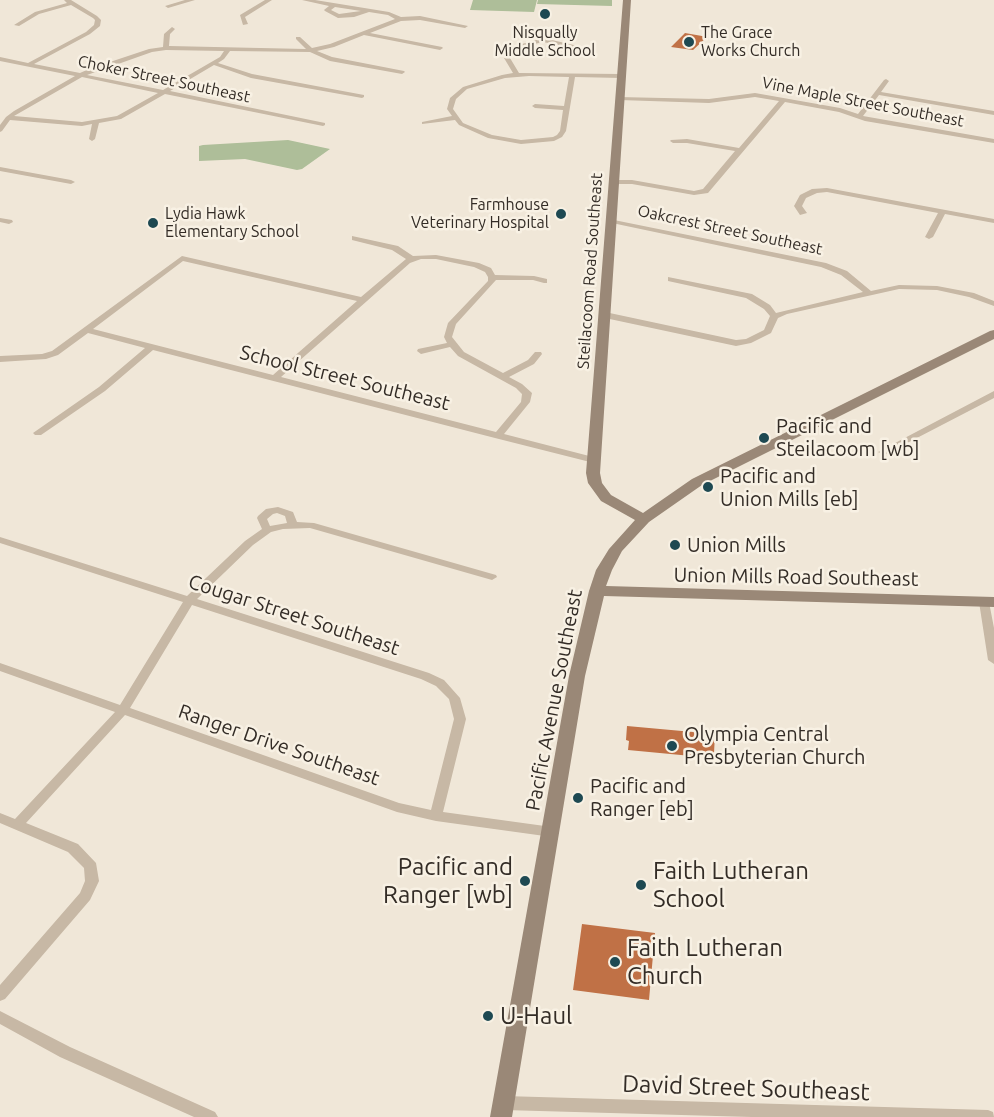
<!DOCTYPE html>
<style>
body{margin:0}
canvas{display:block;background:#f0e7d8}
</style>
<canvas width="994" height="1117"></canvas>
<script>
const ctx = document.querySelector('canvas').getContext('2d');
ctx.lineJoin = 'round';
function paint(path, color) {
  ctx.fillStyle = color;
  ctx.fill(path, 'evenodd');
}
function poly(rows) {
  const path = new Path2D();
  for (const r of rows) {
    path.moveTo(r[0], r[1]);
    for (let i = 2; i < r.length; i += 2) path.lineTo(r[i], r[i + 1]);
  }
  return path;
}
function trace(path, color, width, dash) {
  ctx.strokeStyle = color;
  ctx.lineWidth = width;
  ctx.lineCap = dash ? 'butt' : 'round';
  ctx.setLineDash(dash || []);
  ctx.stroke(path);
}
function label(font, color, halo, rows, align = 'center') {
  ctx.font = font + ' Ubuntu,sans-serif';
  ctx.lineWidth = 5;
  ctx.setLineDash([]);
  ctx.textBaseline = 'middle';
  ctx.strokeStyle = halo;
  ctx.fillStyle = color;
  for (const [text, x, y, turn = 0] of rows) {
    ctx.save();
    ctx.translate(x, y);
    ctx.rotate((+turn || 0) * Math.PI / 180);
    ctx.textAlign = isNaN(turn) ? turn : align;
    if (halo) ctx.strokeText(text, 0, 0);
    ctx.fillText(text, 0, 0);
    ctx.restore();
  }
}
const green = poly([
 [473,0,537,0,534,12,470,10],
 [538,0,612,0,612,6,537,4],
 [288,140,330,149,302,169,297,170,245,159,199,161,199,146,203,145]
]);
const building = poly([
 [685,33,702,36,707,37,693,50,671,47],
 [627,726,715,734,714,753,703,752,702,757,628,750,629,741,626,740],
 [582,924,655,933,649,1000,573,990]
]);
const street = poly([
 [64,0,71,0,97,16,101,20,100,26,90,34,34,64,80,73,89,69,149,49,163,47,164,34,172,27,175,29,170,34,169,46,306,49,296,39,296,37,300,37,312,48,330,44,395,19,388,15,369,12,354,17,338,18,325,11,324,10,329,6,302,0,315,0,389,12,401,17,420,16,468,26,465,28,420,20,401,21,370,33,442,47,443,48,440,50,364,35,334,47,317,51,332,57,404,71,405,72,402,74,330,61,310,52,230,51,224,59,218,63,252,74,364,95,364,97,362,98,251,78,214,65,170,91,325,123,325,125,323,126,165,94,121,119,99,123,95,139,92,141,89,139,92,124,82,126,10,120,2,131,0,132,0,125,6,117,14,111,75,76,0,61,0,57,28,63,86,32,94,25,95,20,93,18,71,5,39,14,19,26,14,25,35,12,67,3,64,0],
 [335,7,361,11,339,14,331,10,335,7],
 [166,50,224,51,220,57,163,90,87,75,152,52,166,50],
 [82,77,158,93,117,116,82,122,14,116,82,77],
 [185,0,195,0,168,8,165,6,185,0],
 [265,0,272,0,245,17,248,24,243,25,240,15,265,0],
 [543,38,578,46,575,48,543,42,526,46,510,58,519,73,621,74,624,76,621,78,575,77,566,131,562,137,554,141,521,144,488,138,459,125,455,120,422,124,422,122,452,116,447,109,450,98,463,87,502,75,513,73,504,58,505,57,522,44,543,38],
 [529,76,569,77,564,106,535,104,532,106,535,108,563,110,560,131,557,135,553,137,521,140,492,135,463,123,453,109,456,99,467,89,505,78,529,76],
 [886,79,889,81,881,92,994,111,994,115,879,95,863,116,994,139,994,143,865,121,839,112,785,102,708,193,694,195,632,184,615,184,611,182,615,180,632,180,694,191,703,189,735,151,687,143,673,143,670,141,671,140,687,139,739,148,779,101,755,97,709,103,620,100,617,98,618,97,709,99,755,93,840,108,858,114,884,80,886,79],
 [0,167,71,180,75,182,71,184,0,171,0,167],
 [827,188,994,219,994,223,945,214,933,237,929,239,925,237,938,213,827,192,817,193,806,198,802,206,807,213,800,215,794,206,800,195,812,189,827,188],
 [0,218,12,220,13,222,9,224,0,222,0,218],
 [609,219,826,263,847,271,871,291,899,285,937,286,974,293,994,301,994,306,969,297,937,290,899,289,787,314,778,318,771,333,751,343,736,346,605,318,601,315,602,313,605,312,736,340,746,339,764,330,770,316,764,309,746,298,668,281,668,277,752,294,770,305,776,313,863,292,841,275,821,267,612,223,608,221,609,219],
 [352,236,398,246,413,256,436,255,479,263,491,268,495,275,534,276,547,279,547,283,544,283,533,280,496,280,456,324,452,337,464,352,503,373,528,360,535,352,541,352,542,354,534,364,509,377,522,384,532,393,530,402,504,434,597,458,599,460,597,462,594,463,495,438,153,350,105,391,41,435,35,435,33,433,99,387,145,348,88,333,58,355,46,359,0,362,0,356,42,354,52,351,182,256,361,297,406,259,392,250,352,240,352,236],
 [421,259,436,259,474,267,485,272,488,277,488,281,448,323,444,337,447,343,418,349,417,351,421,354,450,347,458,356,516,388,522,394,521,402,496,432,281,377,410,263,421,259],
 [183,261,357,301,273,375,93,329,183,261],
 [994,391,994,398,886,454,883,455,878,452,994,391],
 [278,507,293,512,297,522,314,523,496,575,497,577,492,580,310,528,283,529,271,532,253,545,197,599,429,673,444,680,460,698,466,719,443,812,552,827,557,829,558,832,557,835,552,837,436,821,397,812,125,715,26,823,78,844,96,863,99,881,90,900,5,999,0,1001,0,985,80,893,85,881,84,868,68,852,0,823,0,813,15,819,115,712,0,671,0,663,120,705,183,602,0,543,0,537,187,596,245,541,262,529,257,518,258,516,266,509,278,507],
 [277,513,285,516,287,523,270,526,267,519,273,514,277,513],
 [192,605,421,679,436,686,449,699,454,719,431,810,399,803,130,708,192,605],
 [984,599,989,602,994,628,994,664,988,660,979,602,984,599],
 [0,1011,70,1047,215,1112,218,1117,194,1117,60,1057,0,1024,0,1011],
 [504,1096,988,1110,993,1112,994,1117,752,1117,504,1110,499,1108,496,1103,499,1098,504,1096]
]);
const secondary = poly([
 [623,0,631,0,600,473,602,483,611,495,643,513,692,479,990,331,994,330,994,339,702,485,649,522,622,551,612,570,606,586,994,597,994,607,604,596,585,676,512,1117,490,1117,569,676,589,591,596,570,609,549,635,520,601,501,588,483,586,473,623,0]
]);
const markers = [
 [545,14,6,"#1e4952"],
 [689,42,6,"#1e4952"],
 [561,214,6,"#1e4952"],
 [153,223,6,"#1e4952"],
 [764,438,6,"#1e4952"],
 [708,487,6,"#1e4952"],
 [675,545,6,"#1e4952"],
 [672,746,6,"#1e4952"],
 [578,798,6,"#1e4952"],
 [525,881,6,"#1e4952"],
 [641,885,6,"#1e4952"],
 [615,962,6,"#1e4952"],
 [488,1016,6,"#1e4952"]
];
const farPoinames = [
 ["Nisqually",545,33,"center"],
 ["Middle School",545,51,"center"],
 ["The Grace",701,33],
 ["Works Church",701,51],
 ["Farmhouse",549,205,"right"],
 ["Veterinary Hospital",549,223,"right"],
 ["Lydia Hawk",165,214],
 ["Elementary School",165,232]
];
const farStreetnames = [
 ["Choker Street Southeast",164,79,12],
 ["Vine Maple Street Southeast",863,102,11],
 ["Oakcrest Street Southeast",730,230,12],
 ["Steilacoom Road Southeast",590,271,-86]
];
const streetNames = [
 ["School Street Southeast",345,378,14],
 ["Union Mills Road Southeast",796,577,1],
 ["Cougar Street Southeast",294,615,18],
 ["Pacific Avenue Southeast",554,700,-79],
 ["Ranger Drive Southeast",279,745,19]
];
const poiNames = [
 ["Pacific and",776,426],
 ["Steilacoom [wb]",776,449],
 ["Pacific and",720,476],
 ["Union Mills [eb]",720,499],
 ["Union Mills",687,545],
 ["Olympia Central",684,734],
 ["Presbyterian Church",684,757],
 ["Pacific and",590,786],
 ["Ranger [eb]",590,809]
];
const nearPoinames = [
 ["Pacific and",513,867,"right"],
 ["Ranger [wb]",513,895,"right"],
 ["Faith Lutheran",653,871],
 ["School",653,899],
 ["Faith Lutheran",627,948],
 ["Church",627,976],
 ["U-Haul",500,1016]
];
const nearStreetnames = [
 ["David Street Southeast",746,1088,2]
];
paint(green, '#aebe99');
paint(building, '#c07146');
paint(street, '#c7b8a5');
paint(secondary, '#9a8877');
for (const [x, y, r, color] of markers) {
  const dot = new Path2D();
  dot.arc(x, y, r, 0, 2 * Math.PI);
  ctx.fillStyle = color;
  ctx.fill(dot);
  trace(dot, '#f8f1e4', 2);
}
label('16px', '#332c26', '#f8f1e4', farPoinames, 'left');
label('16px', '#332c26', '#f8f1e4', farStreetnames);
label('20px', '#332c26', '#f8f1e4', streetNames);
label('20px', '#332c26', '#f8f1e4', poiNames, 'left');
label('24px', '#332c26', '#f8f1e4', nearPoinames, 'left');
label('24px', '#332c26', '#f8f1e4', nearStreetnames);
</script>
